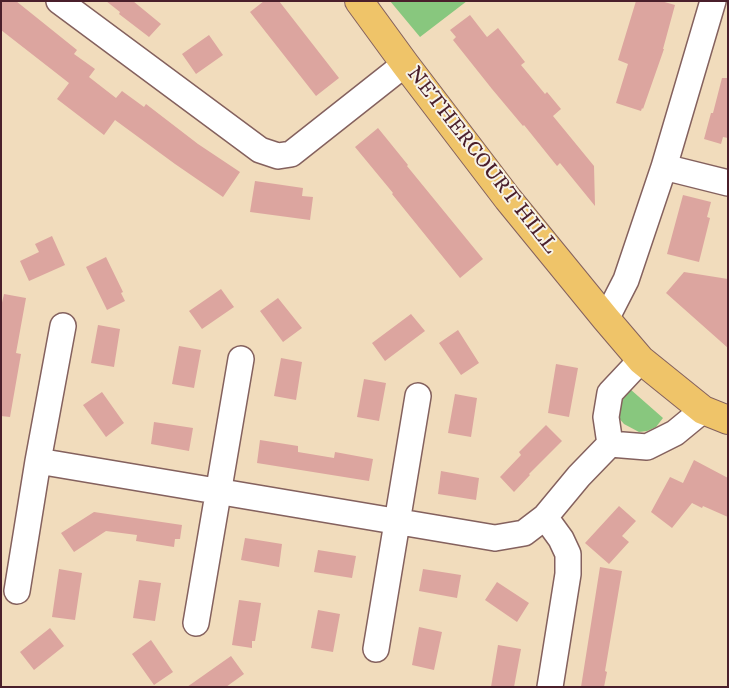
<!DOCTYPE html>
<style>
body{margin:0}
#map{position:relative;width:729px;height:688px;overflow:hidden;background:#f1dcbc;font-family:"IM FELL DW Pica",serif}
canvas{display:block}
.frame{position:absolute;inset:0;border:2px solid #4a1f2b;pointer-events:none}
</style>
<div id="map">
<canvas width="729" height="688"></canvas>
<div class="frame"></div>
</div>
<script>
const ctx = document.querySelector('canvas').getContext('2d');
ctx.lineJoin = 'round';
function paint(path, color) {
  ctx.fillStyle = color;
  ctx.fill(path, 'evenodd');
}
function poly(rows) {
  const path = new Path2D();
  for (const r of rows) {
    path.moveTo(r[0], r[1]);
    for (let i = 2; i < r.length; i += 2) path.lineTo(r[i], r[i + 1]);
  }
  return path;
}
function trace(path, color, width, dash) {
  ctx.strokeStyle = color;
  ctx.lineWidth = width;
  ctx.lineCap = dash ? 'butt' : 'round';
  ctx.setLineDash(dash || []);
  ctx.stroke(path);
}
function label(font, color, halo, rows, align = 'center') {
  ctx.font = font + ' "IM FELL DW Pica",serif';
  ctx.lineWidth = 4;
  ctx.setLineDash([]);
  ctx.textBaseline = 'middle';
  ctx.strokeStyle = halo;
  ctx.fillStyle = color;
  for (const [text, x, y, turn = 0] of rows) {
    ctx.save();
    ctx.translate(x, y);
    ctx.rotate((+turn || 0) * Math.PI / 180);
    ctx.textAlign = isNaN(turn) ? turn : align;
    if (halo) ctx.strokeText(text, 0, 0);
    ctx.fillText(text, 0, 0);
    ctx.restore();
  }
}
const green = poly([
 [390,1,467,1,420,37],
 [630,389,663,418,656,427,647,431,639,432,624,424,618,417,620,396]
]);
const building = poly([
 [1,1,16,1,77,50,74,54,95,69,89,77,116,98,122,91,144,107,146,104,198,144,240,172,223,197,175,164,115,120,104,135,57,99,69,83,1,30],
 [106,1,133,1,161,24,149,37,119,14,120,12],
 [264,1,279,1,339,78,316,96,250,12],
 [636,1,661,1,675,5,663,49,664,49,643,109,642,108,641,111,616,103,628,64,618,60],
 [470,15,487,37,498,28,525,62,521,65,545,94,547,92,561,109,553,116,594,166,595,206,560,163,557,166,524,125,523,126,492,89,453,40,456,37,450,30],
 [209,35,223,55,196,74,182,54],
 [722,78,728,78,728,138,723,137,721,144,704,139,711,113,713,113],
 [378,128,408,165,407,166,483,259,460,278,392,194,393,193,355,147],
 [255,181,303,188,302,196,313,197,310,220,250,212],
 [683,195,711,202,707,217,710,218,699,262,667,254],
 [52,236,65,265,29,281,20,261,39,252,35,244],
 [106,257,123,292,121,293,125,301,107,310,86,267],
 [684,272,728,279,728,348,666,293],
 [221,289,234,307,202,329,189,311],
 [4,294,26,298,16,353,21,354,10,417,1,416,1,307],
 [278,298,302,328,283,342,260,311],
 [411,314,425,331,385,361,372,343],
 [98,325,120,329,114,367,91,363],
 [458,330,479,363,461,375,439,343],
 [179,346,201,350,194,388,172,384],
 [281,358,302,362,296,400,274,396],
 [556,364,578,368,569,417,548,413],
 [364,379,386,383,379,421,357,417],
 [102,392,124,423,106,437,83,405],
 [455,394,477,398,471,437,448,433],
 [154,422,193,428,189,451,151,444],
 [546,425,562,441,529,474,530,475,514,492,500,477,521,455,519,452],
 [260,440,298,446,298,452,334,458,335,452,373,459,369,481,257,463],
 [694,460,728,478,728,517,703,506,702,508,692,503,672,528,651,512,670,477,683,483],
 [441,471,479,478,476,500,438,494],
 [619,506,636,521,622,536,629,542,609,564,585,543],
 [94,512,182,525,180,539,175,539,174,547,136,541,137,535,106,531,74,552,61,533],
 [245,538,282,544,279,567,241,560],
 [318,550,356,556,352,578,314,572],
 [600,567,622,571,605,671,607,672,604,687,581,687],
 [59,569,82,573,75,620,52,617],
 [423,569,461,575,457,598,419,591],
 [139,580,161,583,155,621,133,618],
 [497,582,529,603,517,622,485,600],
 [239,600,261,603,255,641,252,641,252,648,232,645],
 [318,610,340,614,333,652,311,648],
 [419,627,442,632,434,670,412,665],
 [50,628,64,646,34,670,20,652],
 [151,640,173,672,154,685,132,654],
 [498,645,521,649,514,687,491,687],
 [231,656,244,674,226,687,187,687]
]);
const minor = poly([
 [59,1,260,150,278,156,291,154,405,64],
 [664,167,728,183],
 [606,319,626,280,664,167,713,1],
 [610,444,647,447,675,433,703,410],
 [610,444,606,417,610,393,641,360],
 [38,461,495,538,524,533,545,517,579,476,610,444],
 [545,517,561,539,568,554,568,574,550,687],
 [17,591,38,461,63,326],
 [196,623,241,359],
 [376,649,418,396]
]);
const primary = poly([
 [359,1,405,64,508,199,606,319,641,360,703,410,728,420]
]);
const streetNames = [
 ["NETHERCOURT HILL",481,161,52]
];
paint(green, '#88c77e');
paint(building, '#dca59f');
trace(minor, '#84615e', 28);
trace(primary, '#84615e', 30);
trace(minor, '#fff', 25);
trace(primary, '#efc469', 28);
label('21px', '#4a1f2b', '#f7f3e8', streetNames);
</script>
